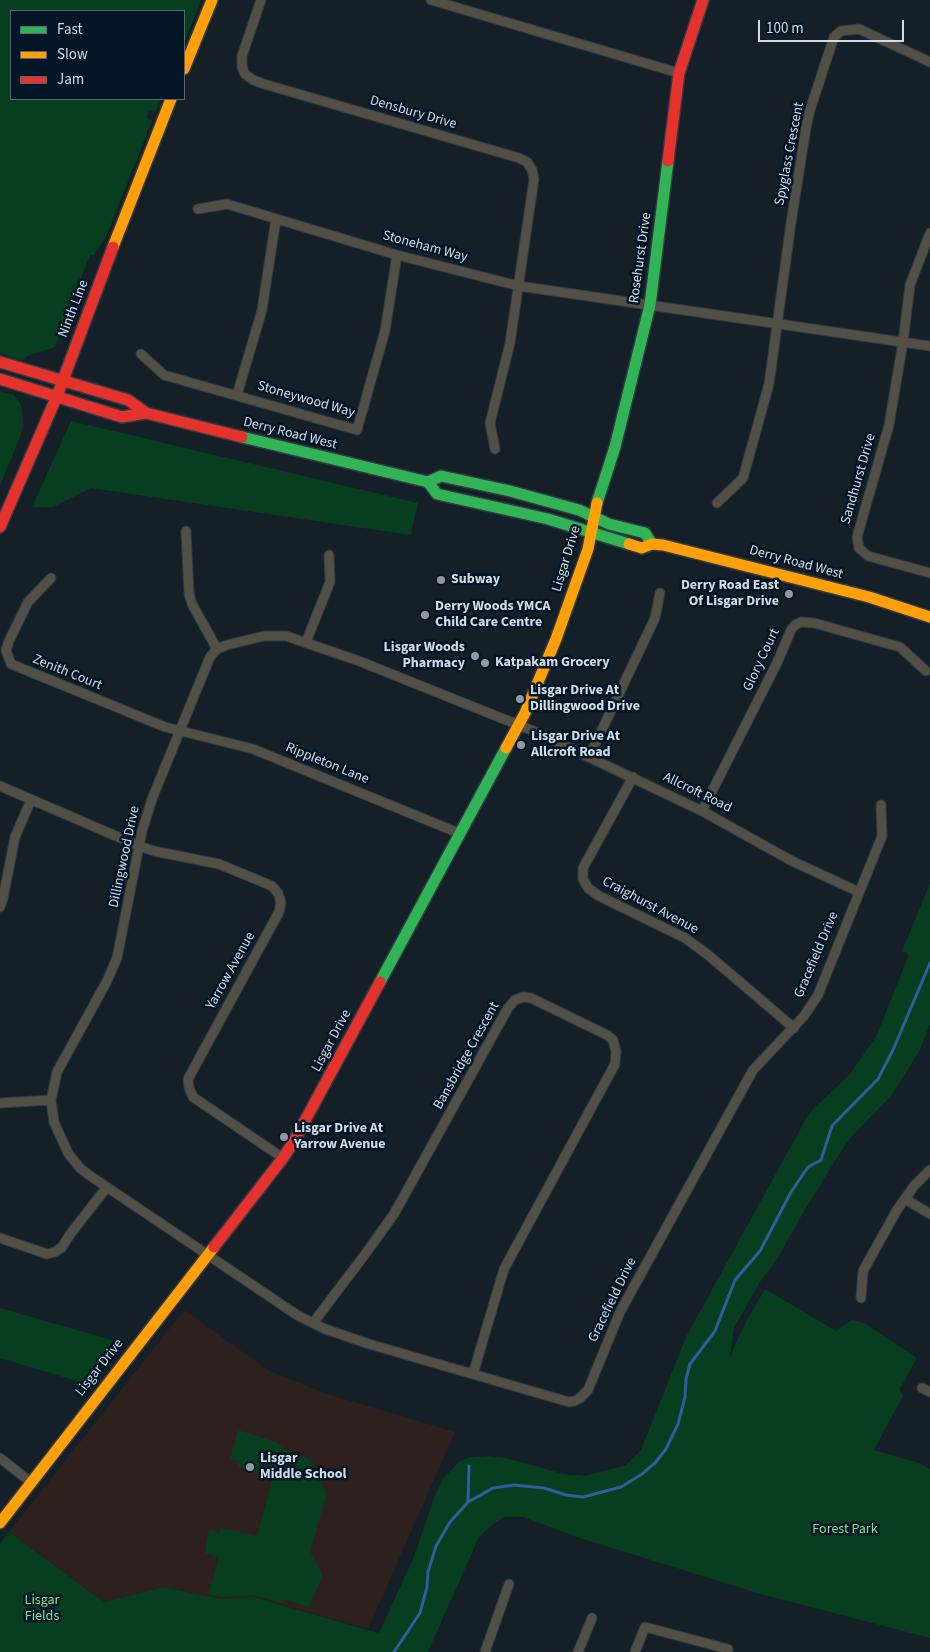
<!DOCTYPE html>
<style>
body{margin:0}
#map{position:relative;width:930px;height:1652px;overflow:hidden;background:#141f28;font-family:"Source Sans 3",sans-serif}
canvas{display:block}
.legend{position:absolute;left:10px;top:10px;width:175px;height:90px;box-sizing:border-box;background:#041626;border:1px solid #566674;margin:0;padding:6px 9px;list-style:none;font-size:15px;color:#d1dde8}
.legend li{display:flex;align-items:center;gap:10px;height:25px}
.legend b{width:25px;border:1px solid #566674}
.scale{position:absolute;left:758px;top:20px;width:146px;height:22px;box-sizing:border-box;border:2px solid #d1dde8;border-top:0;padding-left:6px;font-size:15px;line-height:18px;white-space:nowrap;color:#d1dde8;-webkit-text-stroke:4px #041626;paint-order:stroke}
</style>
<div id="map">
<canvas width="930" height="1652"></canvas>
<ul class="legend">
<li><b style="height:6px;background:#30b455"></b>Fast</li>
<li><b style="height:6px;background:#ff9f0a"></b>Slow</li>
<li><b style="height:6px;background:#e5322d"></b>Jam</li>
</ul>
<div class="scale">100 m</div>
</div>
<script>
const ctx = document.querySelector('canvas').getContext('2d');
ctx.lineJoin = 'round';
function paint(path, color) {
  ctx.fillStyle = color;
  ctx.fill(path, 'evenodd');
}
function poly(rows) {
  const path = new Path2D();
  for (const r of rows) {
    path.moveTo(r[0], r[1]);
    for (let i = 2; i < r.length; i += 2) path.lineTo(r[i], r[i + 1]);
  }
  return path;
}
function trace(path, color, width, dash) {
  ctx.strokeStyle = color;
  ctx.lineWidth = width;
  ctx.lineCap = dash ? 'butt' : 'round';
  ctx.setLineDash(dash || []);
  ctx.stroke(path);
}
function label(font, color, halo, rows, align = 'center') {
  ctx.font = font + ' "Source Sans 3",sans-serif';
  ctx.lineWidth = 5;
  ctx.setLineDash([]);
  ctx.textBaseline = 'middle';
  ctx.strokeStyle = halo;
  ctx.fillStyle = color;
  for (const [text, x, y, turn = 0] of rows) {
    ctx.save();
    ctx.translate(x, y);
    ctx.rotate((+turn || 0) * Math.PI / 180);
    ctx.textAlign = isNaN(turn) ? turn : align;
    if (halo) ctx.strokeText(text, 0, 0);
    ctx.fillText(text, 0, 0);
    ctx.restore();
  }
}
const education = poly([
 [184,1310,268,1370,324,1393,455,1432,368,1629,253,1597,221,1599,163,1587,104,1602,9,1532]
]);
const green = poly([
 [0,0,201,0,184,43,184,11,11,11,11,99,161,99,155,112,149,110,147,118,152,121,106,237,94,255,90,255,55,347,27,356,22,361,0,353],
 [0,391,14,395,21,405,23,422,21,435,0,485],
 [71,421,418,503,411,535,91,488,53,507,32,507],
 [930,883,930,1024,920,1050,891,1096,851,1137,838,1156,803,1213,777,1259,760,1282,734,1328,730,1356,746,1322,765,1289,836,1331,852,1320,864,1323,917,1358,900,1389,903,1396,874,1450,919,1463,930,1469,930,1638,764,1595,583,1539,523,1517,504,1517,493,1524,479,1537,428,1652,0,1652,0,1544,9,1532,104,1602,163,1587,221,1599,253,1597,379,1633,413,1559,435,1495,443,1479,460,1461,467,1458,487,1456,507,1458,563,1474,585,1476,626,1465,641,1450,686,1337,807,1117,814,1108,849,1075,876,1037,908,957,907,953,902,951],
 [0,1308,119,1342,87,1384,0,1358],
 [238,1430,276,1442,284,1449,309,1459,327,1493,311,1549,311,1554,321,1571,322,1577,309,1607,285,1600,282,1603,253,1595,222,1597,208,1594,219,1558,205,1553,209,1530,219,1533,221,1528,257,1536,273,1477,238,1467,240,1461,230,1459]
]);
const stream = poly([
 [468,1502,469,1466],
 [394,1652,420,1613,427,1587,428,1572,436,1546,450,1522,468,1502,493,1488,514,1485,544,1488,566,1495,583,1497,621,1487,642,1474,655,1463,666,1449,678,1424,685,1397,686,1379,690,1364,715,1331,735,1280,760,1251,791,1192,808,1167,821,1160,832,1126,878,1079,893,1050,930,963]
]);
const street = poly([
 [261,0,242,56,242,67,245,74,253,80,264,84,519,158,527,162,532,170,534,179,510,343,490,423,495,449],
 [431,0,679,73],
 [198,209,227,204,397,255,519,286,930,346],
 [930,233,910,285,903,342,889,425,857,537,859,548,868,556,930,573],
 [141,354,164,375,357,430,385,331,397,255],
 [237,395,262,310,276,219],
 [717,503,743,478,769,384,791,223,806,128,810,110,834,37,841,31,859,29,930,62],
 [186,531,189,594,192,604,217,649],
 [51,578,28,602,9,641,6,650,11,664,165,727,253,749,461,834],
 [306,642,330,582,329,555],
 [589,757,655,618,660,593],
 [633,777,583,868,583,879,588,888,599,896,685,938,707,954,794,1028],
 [0,786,139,846,154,851,219,864,272,886,278,893,281,903,279,912,188,1079,189,1088,193,1097,283,1158],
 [702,811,777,663,791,630,795,625,801,622,814,623,900,647,926,671],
 [859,892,792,861,702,811,536,732,359,661,286,636,264,636,227,645,217,649,210,657,152,799,142,831,117,958,107,981,57,1072,51,1100,54,1122,68,1153,80,1168,89,1175,297,1315,325,1329,369,1344,569,1402,575,1401,580,1398,588,1390,620,1312,753,1070,804,1016,818,995,882,836,881,805],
 [0,907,3,898,15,837,31,800],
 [0,1103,51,1100],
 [905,1199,930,1214],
 [0,1238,47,1254,55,1252,62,1247,71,1233,107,1187],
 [861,1298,863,1271,897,1210,914,1186,930,1170],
 [313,1323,366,1253,394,1214,508,1008,515,1000,523,997,531,998,607,1035,613,1040,616,1051,615,1064,504,1269,473,1374],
 [922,1388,930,1392],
 [0,1458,32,1483],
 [485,1652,509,1584],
 [578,1652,592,1618],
 [635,1652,645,1627,728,1649]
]);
const fast = poly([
 [242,437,428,482,437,494,548,519,629,544],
 [428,482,441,476,510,491,579,510,609,524,645,533,652,544],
 [597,503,615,447,650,305,668,161],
 [380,982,506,748]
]);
const slow = poly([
 [184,69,212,0],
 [113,247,171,99],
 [629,544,642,548,652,544,663,545,869,597,930,617],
 [506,748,525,713,556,639,588,549,597,503],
 [0,1523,214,1247]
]);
const jam = poly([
 [668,161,679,73,703,0],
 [0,362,128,400,146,413],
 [0,379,122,417,146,413,242,437],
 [0,527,57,396,113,247],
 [214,1247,283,1158,294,1141,380,982]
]);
const markers = [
 [441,580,5,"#8f9aa5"],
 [789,594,5,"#8f9aa5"],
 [425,615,5,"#8f9aa5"],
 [475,656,5,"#8f9aa5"],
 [485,663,5,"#8f9aa5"],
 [520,699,5,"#8f9aa5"],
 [521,745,5,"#8f9aa5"],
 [284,1137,5,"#8f9aa5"],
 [250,1467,5,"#8f9aa5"]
];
const streetNames = [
 ["Densbury Drive",413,113,16],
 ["Spyglass Crescent",790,154,-79],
 ["Stoneham Way",425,247,15],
 ["Rosehurst Drive",641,258,-82],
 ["Ninth Line",74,309,-69],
 ["Stoneywood Way",306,400,16],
 ["Derry Road West",290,434,14],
 ["Sandhurst Drive",859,479,-74],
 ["Lisgar Drive",567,559,-73],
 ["Derry Road West",796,563,15],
 ["Glory Court",762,660,-65],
 ["Zenith Court",67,673,22],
 ["Rippleton Lane",327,764,22],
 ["Allcroft Road",697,793,26],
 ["Dillingwood Drive",125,857,-78],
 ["Craighurst Avenue",650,906,28],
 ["Gracefield Drive",817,955,-67],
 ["Yarrow Avenue",231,971,-61],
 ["Lisgar Drive",332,1041,-62],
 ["Bansbridge Crescent",467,1056,-61],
 ["Gracefield Drive",613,1300,-64],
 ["Lisgar Drive",100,1368,-52]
];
const poiNames = [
 ["Subway",451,580],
 ["Derry Road East",779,586,"right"],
 ["Of Lisgar Drive",779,602,"right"],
 ["Derry Woods YMCA",435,607],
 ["Child Care Centre",435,623],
 ["Lisgar Woods",465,648,"right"],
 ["Pharmacy",465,664,"right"],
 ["Katpakam Grocery",495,663],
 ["Lisgar Drive At",530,691],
 ["Dillingwood Drive",530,707],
 ["Lisgar Drive At",531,737],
 ["Allcroft Road",531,753],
 ["Lisgar Drive At",294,1129],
 ["Yarrow Avenue",294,1145],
 ["Lisgar",260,1459],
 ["Middle School",260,1475]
];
const parkNames = [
 ["Forest Park",845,1530],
 ["Lisgar",42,1601],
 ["Fields",42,1617]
];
paint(education, '#2e201c');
paint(green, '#073e1f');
trace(stream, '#315c9e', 3);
trace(street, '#303a41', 11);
trace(fast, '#303a41', 14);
trace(slow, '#303a41', 14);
trace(jam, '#303a41', 14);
trace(street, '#524f47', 9);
trace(fast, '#30b455', 11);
trace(slow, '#ff9f0a', 11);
trace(jam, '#e5322d', 11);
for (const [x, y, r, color] of markers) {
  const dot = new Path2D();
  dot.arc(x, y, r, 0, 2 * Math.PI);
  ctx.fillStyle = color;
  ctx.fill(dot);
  trace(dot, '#041626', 2);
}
label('14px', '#d1dde8', '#041626', streetNames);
label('bold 14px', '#d1dde8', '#041626', poiNames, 'left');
label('14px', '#75e694', '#041626', parkNames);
</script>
